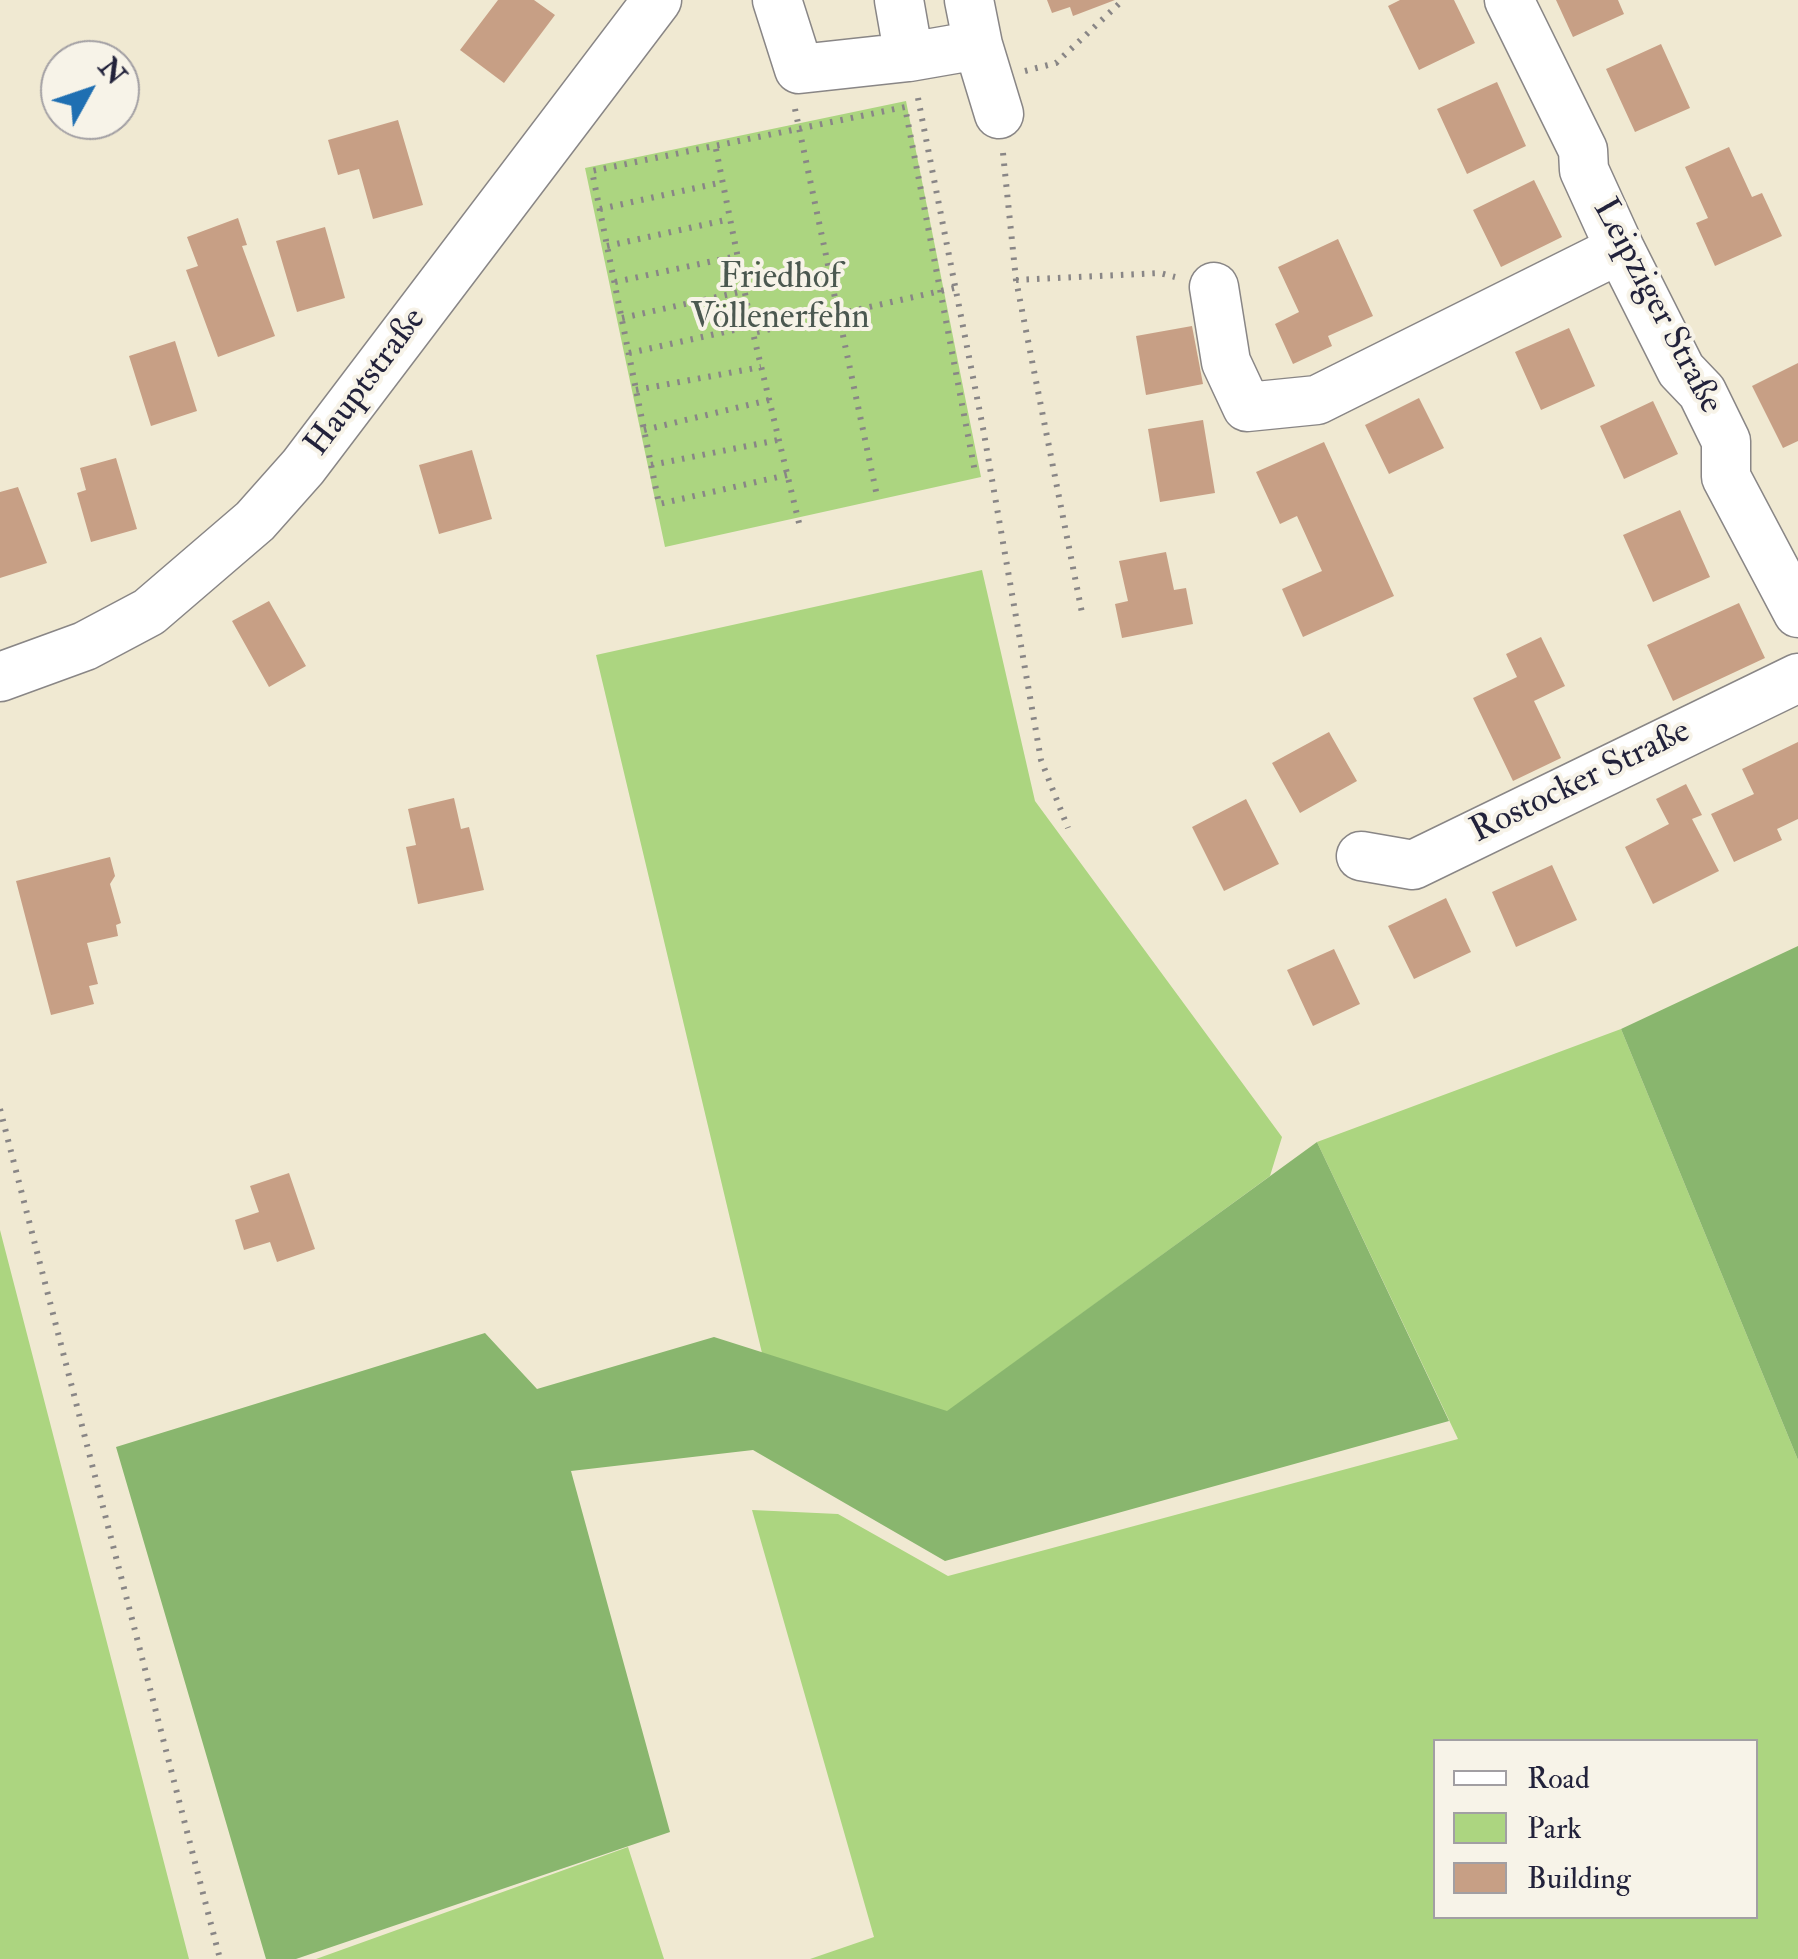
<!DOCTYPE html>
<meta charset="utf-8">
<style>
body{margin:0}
#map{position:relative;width:1798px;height:1959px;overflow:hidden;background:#f0e9d2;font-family:"IM FELL Double Pica",serif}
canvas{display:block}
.legend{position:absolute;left:1433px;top:1739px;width:325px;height:180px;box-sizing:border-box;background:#f7f3e8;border:2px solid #a29fa3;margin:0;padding:12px 18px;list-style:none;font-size:30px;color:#22223b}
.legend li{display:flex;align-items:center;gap:20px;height:50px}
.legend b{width:50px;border:2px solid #a29fa3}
.north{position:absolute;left:40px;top:40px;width:100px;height:100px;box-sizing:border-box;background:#f7f3e8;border:2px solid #a29fa3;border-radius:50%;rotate:50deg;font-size:28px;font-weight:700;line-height:40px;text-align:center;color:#22223b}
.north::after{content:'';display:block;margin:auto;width:35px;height:45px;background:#1f6fb2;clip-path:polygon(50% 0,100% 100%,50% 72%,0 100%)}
</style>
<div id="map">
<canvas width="1798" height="1959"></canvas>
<ul class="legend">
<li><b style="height:12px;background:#fff"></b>Road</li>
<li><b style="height:28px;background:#acd580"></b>Park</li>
<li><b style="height:28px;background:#c79f85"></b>Building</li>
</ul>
<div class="north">N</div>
</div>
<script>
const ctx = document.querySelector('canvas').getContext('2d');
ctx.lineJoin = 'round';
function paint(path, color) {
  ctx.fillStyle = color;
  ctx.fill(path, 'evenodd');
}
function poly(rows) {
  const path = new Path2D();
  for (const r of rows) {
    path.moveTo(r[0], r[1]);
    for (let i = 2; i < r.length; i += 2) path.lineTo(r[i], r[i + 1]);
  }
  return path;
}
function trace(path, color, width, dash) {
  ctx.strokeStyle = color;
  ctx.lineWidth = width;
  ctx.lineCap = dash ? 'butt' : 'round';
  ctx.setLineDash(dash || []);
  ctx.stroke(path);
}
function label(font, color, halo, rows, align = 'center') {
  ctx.font = font + ' "IM FELL Double Pica",serif';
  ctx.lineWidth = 8;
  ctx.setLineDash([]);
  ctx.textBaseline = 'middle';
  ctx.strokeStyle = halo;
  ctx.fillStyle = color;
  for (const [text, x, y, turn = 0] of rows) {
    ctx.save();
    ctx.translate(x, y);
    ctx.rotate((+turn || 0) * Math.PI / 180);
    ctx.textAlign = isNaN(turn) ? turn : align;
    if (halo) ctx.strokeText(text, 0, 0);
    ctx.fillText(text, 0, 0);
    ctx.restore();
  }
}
const green = poly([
 [906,101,981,477,665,547,585,168],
 [982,570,1035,801,1282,1137,1270,1176,947,1412,762,1353,596,655],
 [1621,1029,1798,1460,1798,1959,810,1959,874,1937,752,1510,838,1514,948,1576,1458,1439,1317,1142],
 [1436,1742,1756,1742,1756,1916,1436,1916],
 [0,1230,189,1959,0,1959],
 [628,1847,664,1959,316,1959]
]);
const forest = poly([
 [1798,946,1798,1460,1621,1029],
 [1317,1142,1449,1421,945,1561,753,1450,571,1471,670,1832,296,1959,266,1959,116,1447,485,1333,537,1389,714,1337,947,1411]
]);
const building = poly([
 [498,0,534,0,555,15,504,83,460,50],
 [1047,0,1115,0,1073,16,1070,7,1052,13],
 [1400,0,1454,0,1475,43,1419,70,1388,6],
 [1556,0,1618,0,1624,14,1573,37],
 [1661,44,1690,108,1635,132,1606,69],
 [1497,82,1526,146,1467,174,1437,109],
 [398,120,423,205,373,219,359,169,338,175,328,140],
 [1729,147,1752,197,1762,193,1782,236,1715,266,1696,223,1708,218,1685,167],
 [1534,180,1562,237,1501,267,1473,210],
 [238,218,247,245,242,246,275,336,218,357,186,270,198,266,187,237],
 [325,227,345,298,297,312,276,241],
 [1338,239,1373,316,1328,336,1332,346,1293,364,1275,324,1299,312,1278,267],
 [1192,326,1203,384,1146,395,1136,336],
 [1569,328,1595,386,1541,410,1515,352],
 [175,341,197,411,151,426,129,356],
 [1798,363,1798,441,1783,448,1752,386],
 [1419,398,1444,448,1389,474,1365,425],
 [1653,401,1678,454,1624,479,1600,426],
 [1203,420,1215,493,1160,502,1148,429],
 [1324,442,1394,596,1303,637,1282,589,1322,571,1297,516,1280,524,1256,472],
 [472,450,492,519,439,534,419,465],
 [116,458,137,529,91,542,77,493,86,490,80,468],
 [18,487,47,563,0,578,0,492],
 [1680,510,1710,577,1653,602,1623,535],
 [1166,552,1174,590,1186,588,1193,624,1122,638,1115,604,1128,601,1119,561],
 [269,601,306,666,269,687,232,621],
 [1739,603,1765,658,1673,701,1647,645],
 [1541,637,1565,686,1534,701,1561,758,1513,781,1473,698,1517,677,1506,654],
 [1329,732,1357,781,1300,813,1272,763],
 [1798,742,1798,819,1777,829,1782,840,1734,862,1711,814,1754,794,1742,769],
 [1686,784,1702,815,1692,819,1719,871,1653,904,1625,847,1669,824,1656,799],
 [454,798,461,829,469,827,484,890,418,904,406,847,416,845,408,809],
 [1246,799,1279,864,1224,891,1192,827],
 [110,857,115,876,110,884,121,923,116,925,118,936,87,943,98,984,89,986,94,1004,51,1015,16,881],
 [1552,865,1577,920,1516,947,1492,892],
 [1446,898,1471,952,1414,979,1388,926],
 [1334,949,1360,1004,1313,1026,1287,970],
 [289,1173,315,1249,277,1262,270,1242,244,1250,235,1220,259,1212,250,1186]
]);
const path = poly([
 [1025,71,1056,63,1123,0],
 [918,98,983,428,1041,760,1068,828],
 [795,109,877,496],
 [716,149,753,333],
 [1003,153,1016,280,1082,613],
 [600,209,723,182],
 [607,246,730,219],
 [1016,280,1160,273,1175,277],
 [615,282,737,256],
 [622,318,744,291],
 [629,353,752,326],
 [636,390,761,367],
 [644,430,769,400],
 [651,465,778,440],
 [787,475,659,504,592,171,905,107,975,472],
 [799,523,753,333,954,288],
 [0,1109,220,1959]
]);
const minor = poly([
 [777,0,799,69,909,57,899,0],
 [1509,0,1583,150,1584,170,1620,249,1681,370,1702,392,1726,441,1726,477,1798,613],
 [978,45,999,114],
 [909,57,978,45,969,0],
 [1214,287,1226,362,1247,407,1317,400,1620,249],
 [0,677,85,646,149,612,255,521,303,467,657,0],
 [1361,856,1413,865,1798,678]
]);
const parkNames = [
 ["Friedhof",780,279],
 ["Völlenerfehn",780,319]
];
const streetNames = [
 ["Leipziger Straße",1656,307,62],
 ["Hauptstraße",367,383,-53],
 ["Rostocker Straße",1581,783,-26]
];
paint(green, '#acd580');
paint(forest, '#89b66e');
paint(building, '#c79f85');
trace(minor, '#898686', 51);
trace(path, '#898686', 6, [2.5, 8]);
trace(minor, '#fff', 48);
label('35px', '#4b5850', '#f7f3e8', parkNames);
label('35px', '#22223b', '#f7f3e8', streetNames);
</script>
